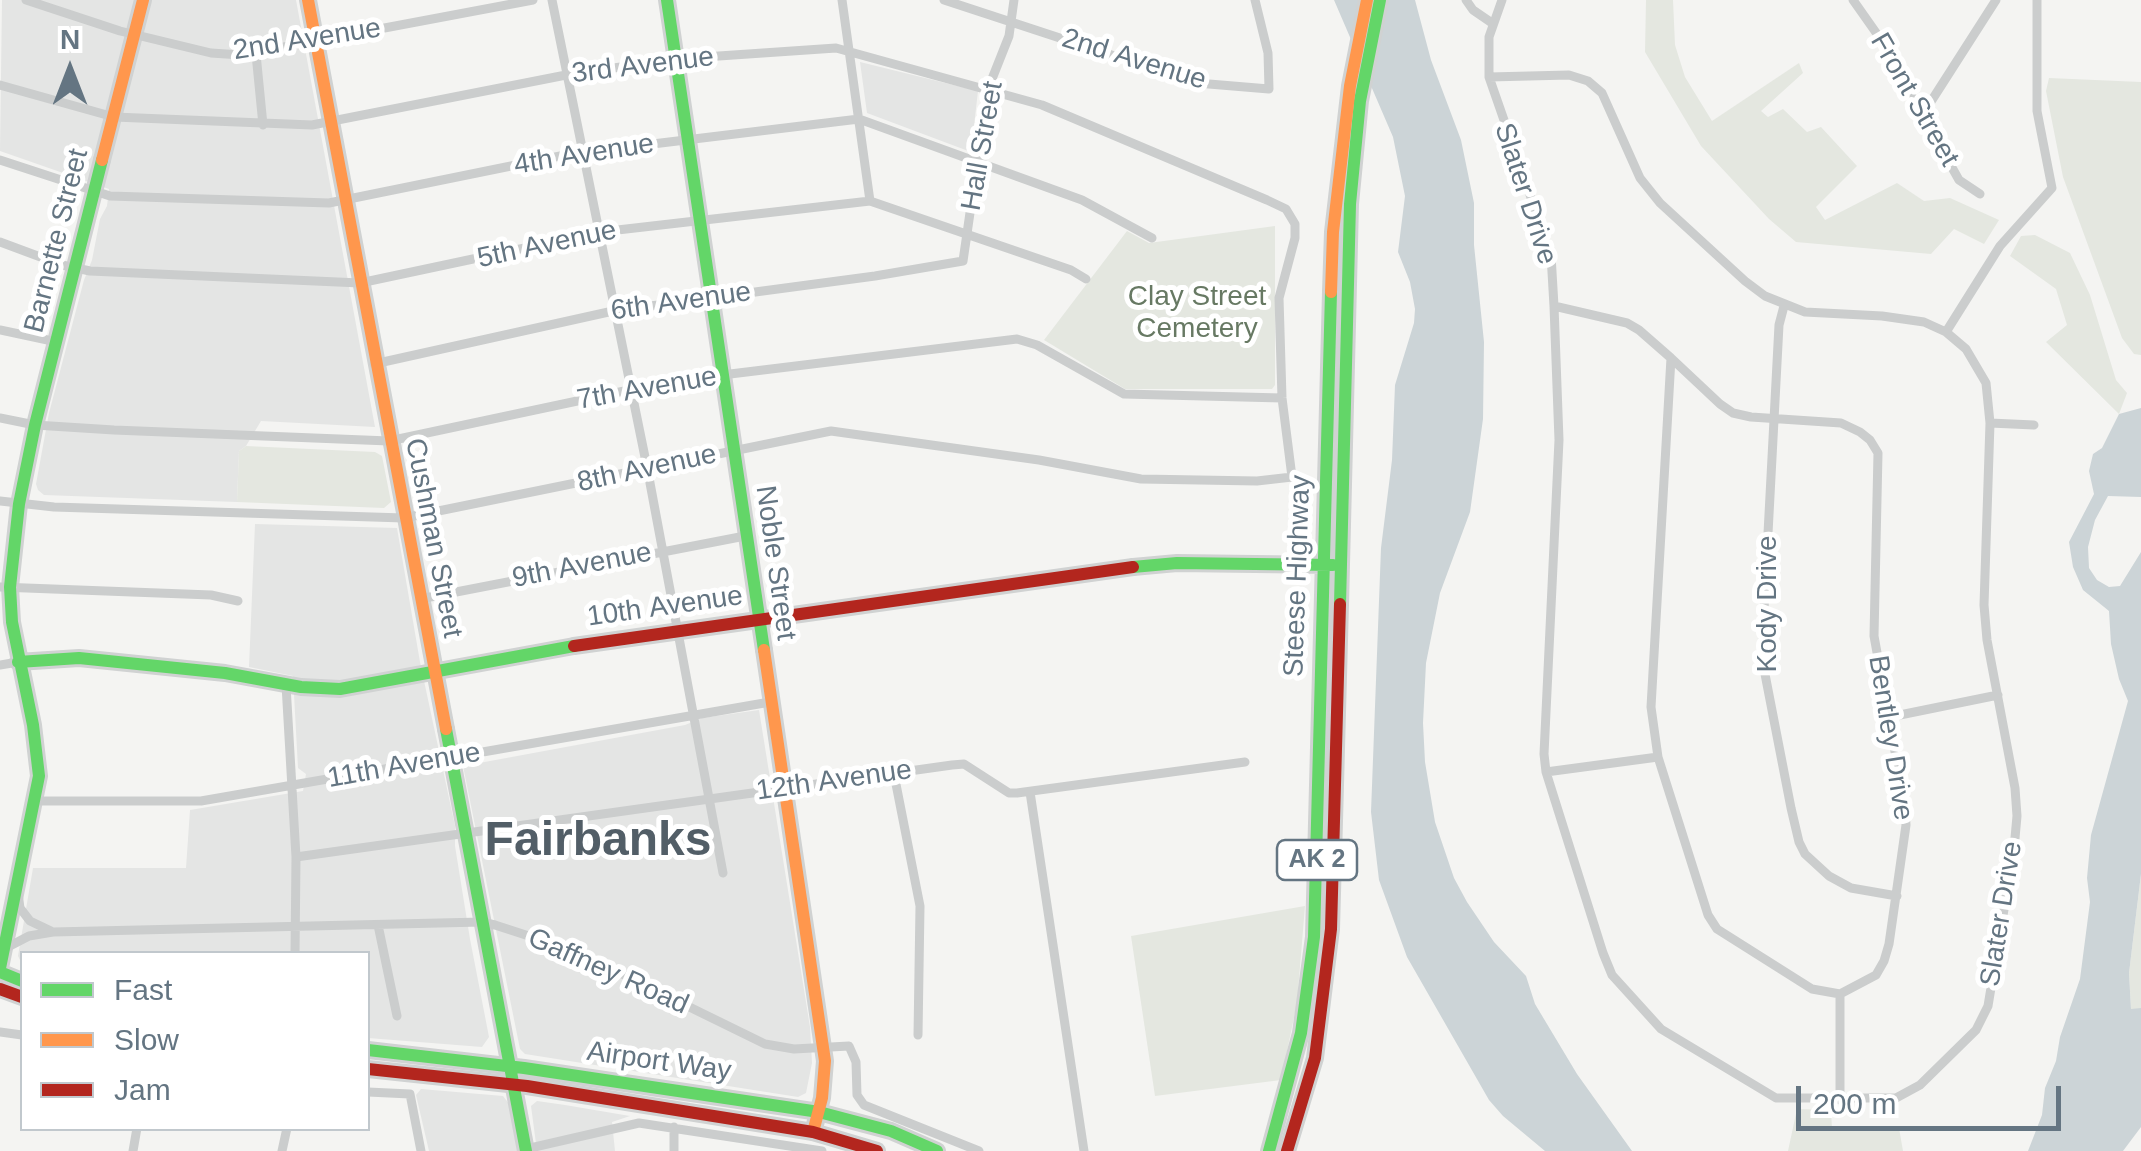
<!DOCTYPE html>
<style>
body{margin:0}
#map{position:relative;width:2141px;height:1151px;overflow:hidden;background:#f4f4f2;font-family:Helvetica,sans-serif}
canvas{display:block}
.legend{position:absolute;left:20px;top:951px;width:350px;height:180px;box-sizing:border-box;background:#fff;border:2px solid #c1c8cd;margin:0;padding:12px 18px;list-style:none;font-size:30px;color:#647582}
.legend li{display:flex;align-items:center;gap:20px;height:50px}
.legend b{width:50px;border:2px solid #c1c8cd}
.north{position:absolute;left:20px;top:20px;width:100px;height:100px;-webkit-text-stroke:8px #fff;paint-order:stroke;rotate:0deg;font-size:28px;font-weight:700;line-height:40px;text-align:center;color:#647582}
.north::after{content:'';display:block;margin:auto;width:35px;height:45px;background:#647582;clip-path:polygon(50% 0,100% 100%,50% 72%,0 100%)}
.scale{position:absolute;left:1796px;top:1086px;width:265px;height:45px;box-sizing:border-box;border:5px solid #647582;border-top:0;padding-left:12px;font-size:30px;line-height:35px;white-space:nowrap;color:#647582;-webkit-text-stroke:8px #fff;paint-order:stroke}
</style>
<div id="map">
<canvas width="2141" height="1151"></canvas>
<ul class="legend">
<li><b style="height:12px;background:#63d668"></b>Fast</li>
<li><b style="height:12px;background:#ff974d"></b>Slow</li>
<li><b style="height:12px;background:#b3261e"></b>Jam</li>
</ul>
<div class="north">N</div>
<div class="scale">200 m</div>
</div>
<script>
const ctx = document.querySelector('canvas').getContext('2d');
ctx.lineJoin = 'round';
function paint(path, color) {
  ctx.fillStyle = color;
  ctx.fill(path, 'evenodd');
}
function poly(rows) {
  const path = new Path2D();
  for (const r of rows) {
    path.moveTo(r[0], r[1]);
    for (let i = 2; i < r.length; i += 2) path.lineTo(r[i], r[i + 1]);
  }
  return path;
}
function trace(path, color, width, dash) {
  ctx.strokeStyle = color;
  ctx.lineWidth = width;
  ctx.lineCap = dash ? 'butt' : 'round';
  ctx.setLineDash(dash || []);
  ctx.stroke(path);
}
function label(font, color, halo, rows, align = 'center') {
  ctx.font = font + ' Helvetica,sans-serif';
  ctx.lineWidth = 10;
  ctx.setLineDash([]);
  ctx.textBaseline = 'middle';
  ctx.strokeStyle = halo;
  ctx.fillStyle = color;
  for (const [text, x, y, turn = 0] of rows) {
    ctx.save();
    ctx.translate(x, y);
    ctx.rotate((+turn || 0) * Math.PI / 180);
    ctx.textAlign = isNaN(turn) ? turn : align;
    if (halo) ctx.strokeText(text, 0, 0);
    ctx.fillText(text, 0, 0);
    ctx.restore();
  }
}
const built = poly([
 [2,0,296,0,375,427,261,421,246,446,239,451,237,502,44,495,38,490,36,484,49,413,84,280,92,260,100,219,107,206,109,189,0,151],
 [860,62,978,91,971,152,867,113],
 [255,524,397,528,420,662,455,826,455,846,470,939,489,1037,482,1047,368,1038,368,954,22,954,21,962,18,956,33,868,186,868,190,810,303,791,306,774,298,768,293,676,249,667],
 [759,710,810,1027,812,1063,806,1093,798,1097,525,1054,520,1049,463,766,685,725,702,718],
 [421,1089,503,1096,510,1105,518,1151,429,1151,416,1095],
 [537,1101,565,1105,630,1116,612,1122,615,1151,537,1151,531,1106]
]);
const green = poly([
 [1646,0,1673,0,1675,45,1685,77,1712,121,1799,63,1803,73,1761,111,1768,117,1783,109,1807,132,1821,127,1857,166,1816,207,1825,220,1897,183,1924,201,1950,198,1999,220,1984,244,1954,229,1931,254,1796,242,1769,219,1701,146,1645,52],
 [2049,78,2141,82,2141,355,2134,354,2122,338,2063,177,2046,91],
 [1275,226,1275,385,1272,389,1125,389,1044,340,1127,231,1149,243],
 [2035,235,2070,253,2090,295,2116,380,2127,393,2119,414,2046,342,2067,325,2056,289,2010,256,2021,236],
 [246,446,375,452,382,456,391,502,384,508,237,502,239,451],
 [2141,874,2141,1008,2138,1010,2131,1009,2129,973],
 [1305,906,1297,1003,1281,1080,1155,1096,1131,936],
 [1797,1109,1831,1110,1832,1129,1899,1128,1903,1151,1788,1151]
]);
const water = poly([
 [1334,0,1415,0,1431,60,1461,140,1474,203,1474,245,1484,342,1483,419,1470,512,1440,593,1426,663,1423,723,1425,762,1435,822,1454,878,1467,902,1494,942,1526,976,1535,1004,1577,1074,1632,1151,1545,1151,1503,1116,1489,1100,1407,957,1379,880,1371,812,1381,548,1392,460,1395,385,1414,323,1415,309,1410,282,1398,252,1405,196,1393,137],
 [2141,408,2141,497,2108,496,2095,520,2088,547,2089,568,2097,580,2109,587,2120,586,2141,552,2141,874,2129,973,2131,1009,2141,1008,2141,1127,2123,1151,2028,1151,2042,1115,2045,1088,2056,1061,2060,1037,2080,979,2090,902,2087,878,2091,835,2128,701,2119,679,2111,644,2109,611,2083,590,2073,567,2069,542,2094,494,2089,471,2093,454,2102,448,2119,414]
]);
const street = poly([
 [26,0,120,31,211,53,241,55,533,0],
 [552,0,647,467,723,873],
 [842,0,870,201],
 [944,0,1197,83,1269,89,1268,53,1255,0],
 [1466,0,1473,10,1492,23],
 [1853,0,1877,34,1959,180,1980,194],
 [256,54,263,125],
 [1489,77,1569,75,1588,81,1602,93,1640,178,1660,203,1745,281,1765,296,1805,312,1882,316,1924,322,1946,332,1966,349,1986,383,1990,423,1984,605,1987,640,2015,788,2017,816,2014,849,1988,1006,1976,1030,1920,1085,1896,1098,1776,1098,1661,1029,1612,975,1603,953,1546,772,1544,754,1559,440,1554,306,1551,255,1489,77,1489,37,1502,0],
 [0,85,114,117,312,125,566,75,675,59,836,48,1042,105,1267,200,1286,209,1295,224,1295,238,1279,298,1282,398,1292,477,1257,481,1141,479,1039,460,831,431,404,518,54,507,0,501],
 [1923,114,1996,0],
 [0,160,110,196,329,203,570,154,859,119,1082,200,1152,238],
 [0,242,62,265,90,271,360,283,600,232,870,201,1071,270,1086,279],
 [1554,306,1627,323,1639,330,1671,358,1720,404,1733,413,1751,417,1841,423,1860,432,1870,440,1878,453,1874,636,1905,807,1906,825,1889,944,1884,961,1876,975,1840,994,1812,989,1717,929,1708,915,1658,757,1651,707,1671,358],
 [1784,306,1779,325,1762,647,1764,669,1791,808,1799,842,1805,854,1829,876,1851,888,1897,896],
 [0,330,57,342],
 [1946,332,2000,246,2052,188,2037,111,2037,0],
 [374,364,613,311,875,276,963,261,988,89,1009,36,1014,0],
 [0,418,35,425,114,430,389,441,629,390,722,375,1017,339,1037,345,1124,394,1282,398],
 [1990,423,2034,425],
 [0,587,211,595,238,601],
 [420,599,745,536],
 [0,665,18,662],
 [286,685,296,857,295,954],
 [1890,717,1998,695],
 [1546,772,1658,757],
 [894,774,920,906,918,1035],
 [1030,792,1084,1151],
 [35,801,201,801,770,702],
 [296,857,952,765,964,764,1009,793,1017,793,1245,762],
 [18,893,20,908,30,921,51,931],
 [378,925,397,1016],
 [4,949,29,936,53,932,482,922,495,925,575,951,765,1044,794,1049,849,1046,856,1062,857,1095,864,1105,979,1151],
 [1840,994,1840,1100],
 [0,1032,22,1035],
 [368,1092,410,1094,421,1151],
 [526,1149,639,1123,822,1151],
 [133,1151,137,1128],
 [282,1151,287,1128],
 [674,1151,674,1127]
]);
const fast = poly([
 [667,0,764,650],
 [1133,567,1177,563,1333,565],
 [1340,604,1350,204,1360,101,1380,0],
 [18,662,79,658,225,673,301,687,340,689,574,646],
 [446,729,526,1151],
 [0,968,39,776,33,725,12,622,10,587,19,504,35,425,102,160],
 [0,972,22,981],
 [368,1050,524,1068,819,1112,891,1131,937,1151],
 [1269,1151,1301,1033,1314,937,1331,292]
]);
const slow = poly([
 [308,0,446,729],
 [102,160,143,0],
 [1331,292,1333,232,1350,86,1367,0],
 [764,650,825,1061,822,1098,813,1132]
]);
const jam = poly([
 [574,646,1133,567],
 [0,989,22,997],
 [368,1069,527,1086,813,1132,877,1151],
 [1287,1151,1315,1058,1331,929,1340,604]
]);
const shields = [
 [1317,860,80]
];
const shieldNames = [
 ["AK 2",1317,860]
];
const streetNames = [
 ["2nd Avenue",307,40,-9],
 ["2nd Avenue",1134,60,17],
 ["3rd Avenue",643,66,-7],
 ["Front Street",1914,100,60],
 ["Hall Street",983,146,-80],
 ["4th Avenue",584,155,-9],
 ["Slater Drive",1525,194,72],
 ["Barnette Street",57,241,-76],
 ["5th Avenue",547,245,-12],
 ["6th Avenue",681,302,-8],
 ["7th Avenue",647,389,-10],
 ["8th Avenue",647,469,-12],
 ["Cushman Street",433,538,79],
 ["Noble Street",775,563,82],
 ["9th Avenue",582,566,-11],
 ["Steese Highway",1298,576,-88],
 ["Kody Drive",1768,604,-90],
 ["10th Avenue",665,607,-8],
 ["Bentley Drive",1890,738,81],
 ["11th Avenue",404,766,-10],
 ["12th Avenue",834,781,-8],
 ["Slater Drive",2002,914,-81],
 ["Gaffney Road",608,972,24],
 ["Airport Way",659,1062,8]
];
const parkNames = [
 ["Clay Street",1197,297],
 ["Cemetery",1197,329]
];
const townNames = [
 ["Fairbanks",598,842]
];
paint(built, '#e4e5e4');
paint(green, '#e4e7e0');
paint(water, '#ccd4d7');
trace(fast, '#d0d2d2', 18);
trace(slow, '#d0d2d2', 18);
trace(jam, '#d0d2d2', 18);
trace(street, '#cbcdcd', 9);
trace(fast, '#63d668', 12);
trace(slow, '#ff974d', 12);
trace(jam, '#b3261e', 12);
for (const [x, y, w] of shields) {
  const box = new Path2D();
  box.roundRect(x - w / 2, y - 20, w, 40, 8);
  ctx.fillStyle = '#fff';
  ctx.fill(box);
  trace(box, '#647582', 2.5);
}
label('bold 25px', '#647582', null, shieldNames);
label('28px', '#647582', '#fff', streetNames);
label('28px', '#677963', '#fff', parkNames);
label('bold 48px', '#525e67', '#fff', townNames);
</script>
